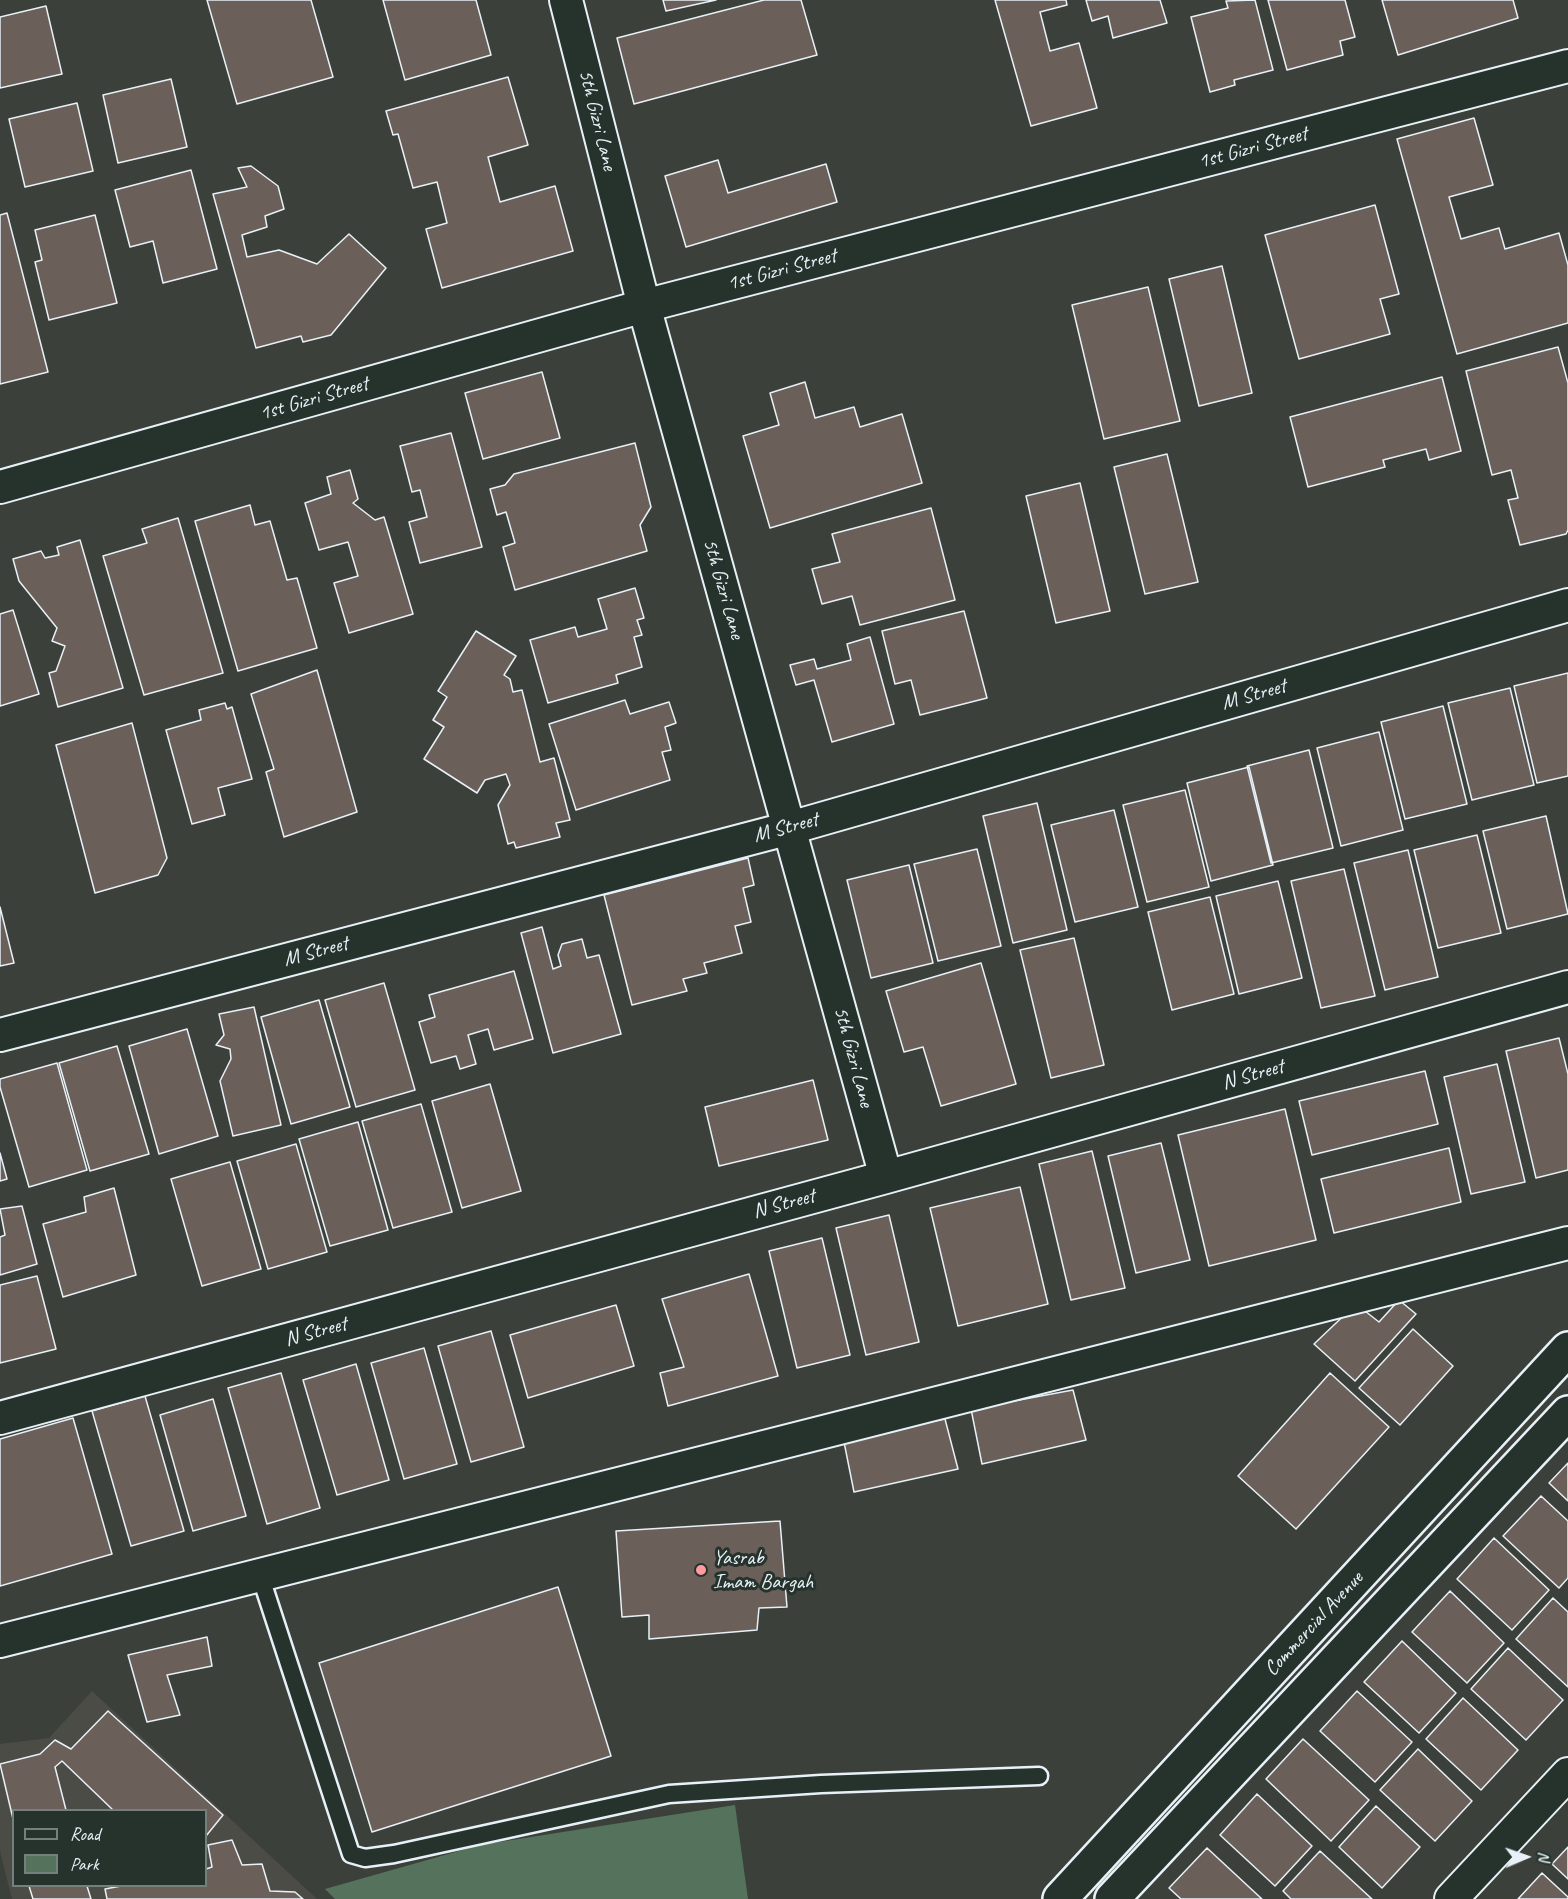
<!DOCTYPE html>
<style>
body{margin:0}
#map{position:relative;width:1568px;height:1899px;overflow:hidden;background:#3b403a;font-family:Caveat,sans-serif}
canvas{display:block}
.legend{position:absolute;left:12px;top:1809px;width:195px;height:78px;box-sizing:border-box;background:#26332d;border:2px solid #747f7e;margin:0;padding:8px 10px;list-style:none;font-size:18px;color:#e8f1f8}
.legend li{display:flex;align-items:center;gap:12px;height:30px}
.legend b{width:30px;border:2px solid #747f7e}
.north{position:absolute;left:1496px;top:1827px;width:60px;height:60px;-webkit-text-stroke:4px #26332d;paint-order:stroke;rotate:88deg;font-size:16px;font-weight:700;line-height:24px;text-align:center;color:#e8f1f8}
.north::after{content:'';display:block;margin:auto;width:21px;height:27px;background:#e8f1f8;clip-path:polygon(50% 0,100% 100%,50% 72%,0 100%)}
</style>
<div id="map">
<canvas width="1568" height="1899"></canvas>
<ul class="legend">
<li><b style="height:8px;background:#26332d"></b>Road</li>
<li><b style="height:16px;background:#55735c"></b>Park</li>
</ul>
<div class="north">N</div>
</div>
<script>
const ctx = document.querySelector('canvas').getContext('2d');
ctx.lineJoin = 'round';
function paint(path, color) {
  ctx.fillStyle = color;
  ctx.fill(path, 'evenodd');
}
function poly(rows) {
  const path = new Path2D();
  for (const r of rows) {
    path.moveTo(r[0], r[1]);
    for (let i = 2; i < r.length; i += 2) path.lineTo(r[i], r[i + 1]);
  }
  return path;
}
function trace(path, color, width, dash) {
  ctx.strokeStyle = color;
  ctx.lineWidth = width;
  ctx.lineCap = dash ? 'butt' : 'round';
  ctx.setLineDash(dash || []);
  ctx.stroke(path);
}
function label(font, color, halo, rows, align = 'center') {
  ctx.font = font + ' Caveat,sans-serif';
  ctx.lineWidth = 6;
  ctx.setLineDash([]);
  ctx.textBaseline = 'middle';
  ctx.strokeStyle = halo;
  ctx.fillStyle = color;
  for (const [text, x, y, turn = 0] of rows) {
    ctx.save();
    ctx.translate(x, y);
    ctx.rotate((+turn || 0) * Math.PI / 180);
    ctx.textAlign = isNaN(turn) ? turn : align;
    if (halo) ctx.strokeText(text, 0, 0);
    ctx.fillText(text, 0, 0);
    ctx.restore();
  }
}
const built = poly([
 [92,1691,317,1899,12,1899,0,1851,0,1744,49,1738],
 [14,1810,206,1810,206,1886,14,1886]
]);
const green = poly([
 [735,1805,748,1899,335,1899,325,1889,480,1845]
]);
const building = poly([
 [207,0,311,0,333,77,237,104,207,0],
 [383,0,476,0,491,55,405,80,383,0],
 [663,0,716,0,666,11,663,0],
 [764,0,801,0,817,55,634,104,617,38,764,0],
 [995,0,1066,0,1067,5,1040,12,1050,51,1079,43,1097,108,1031,126,995,0],
 [1086,0,1160,0,1167,23,1113,38,1108,16,1092,21,1086,0],
 [1255,0,1273,70,1234,80,1235,85,1210,92,1191,17,1228,8,1226,1,1255,0],
 [1268,0,1345,0,1355,37,1340,41,1343,55,1287,70,1268,0],
 [1382,0,1513,0,1518,18,1398,55,1382,0],
 [46,6,62,74,0,88,0,17,46,6],
 [508,77,528,145,488,157,500,202,555,186,573,251,442,288,426,229,447,223,437,182,413,188,398,134,393,135,386,111,508,77],
 [171,79,187,147,118,163,103,95,171,79],
 [77,103,93,171,25,187,9,119,77,103],
 [1474,118,1493,185,1449,197,1461,239,1499,228,1505,249,1559,233,1568,265,1568,323,1457,354,1397,139,1474,118],
 [718,160,728,193,826,164,837,202,686,247,665,176,718,160],
 [251,166,278,186,284,209,265,216,267,227,242,235,247,257,279,250,317,264,349,234,386,268,331,335,303,342,301,336,256,348,213,194,247,187,238,168,251,166],
 [191,170,217,269,163,283,153,241,130,247,115,190,191,170],
 [1375,205,1399,294,1380,299,1390,334,1299,359,1265,235,1375,205],
 [7,213,48,372,0,384,0,215,7,213],
 [95,215,117,303,49,320,35,262,42,260,35,230,95,215],
 [1222,266,1252,393,1199,406,1169,279,1222,266],
 [1148,287,1180,421,1104,439,1072,305,1148,287],
 [1558,347,1568,383,1568,530,1566,534,1520,545,1508,500,1518,498,1511,470,1492,475,1466,371,1558,347],
 [542,372,560,438,483,459,465,393,542,372],
 [1442,377,1461,451,1429,460,1426,449,1383,460,1385,467,1308,487,1290,417,1442,377],
 [805,382,815,418,854,407,860,427,902,414,922,483,770,528,743,436,779,425,770,393,805,382],
 [451,433,482,547,420,563,409,522,427,517,420,490,412,492,400,446,451,433],
 [635,443,651,507,640,525,647,551,515,590,503,547,515,543,506,512,497,515,490,489,505,485,514,474,635,443],
 [1167,454,1198,582,1145,594,1114,467,1167,454],
 [350,470,358,499,353,503,375,520,384,517,413,614,349,633,334,583,358,576,348,542,319,550,305,503,331,494,327,477,350,470],
 [1080,483,1110,611,1056,623,1026,496,1080,483],
 [250,505,255,525,270,521,287,580,297,578,317,648,238,671,195,521,250,505],
 [931,508,955,600,860,625,852,596,822,604,812,569,840,562,832,534,931,508],
 [178,518,223,673,144,695,103,556,147,543,142,529,178,518],
 [80,540,123,688,58,707,49,673,56,671,65,646,52,641,57,628,19,581,13,559,41,551,45,558,59,555,57,547,80,540],
 [635,588,644,618,637,620,642,635,634,637,642,667,616,675,618,683,548,703,530,640,575,627,578,637,607,629,598,599,635,588],
 [13,610,39,694,0,706,0,614,13,610],
 [964,611,987,698,920,715,911,680,895,684,882,631,964,611],
 [476,631,516,656,504,675,510,679,513,692,522,690,540,762,554,758,570,820,556,823,560,837,516,848,514,842,508,844,498,805,510,785,506,774,485,780,477,793,424,759,444,727,433,720,447,697,438,691,476,631],
 [870,637,894,724,832,742,814,680,796,685,790,665,814,659,817,669,851,660,847,644,870,637],
 [317,670,357,812,284,837,266,772,274,769,251,694,317,670],
 [1568,673,1568,776,1537,783,1514,686,1568,673],
 [1510,688,1534,785,1472,800,1448,703,1510,688],
 [625,700,630,714,669,702,676,723,665,727,671,750,662,752,670,780,576,810,549,724,625,700],
 [225,703,227,709,232,707,252,779,218,788,225,815,192,824,166,730,201,720,199,710,225,703],
 [1443,706,1467,804,1405,819,1381,722,1443,706],
 [132,723,167,858,158,875,95,893,56,745,132,723],
 [1379,732,1403,830,1341,846,1317,748,1379,732],
 [1309,750,1333,848,1271,863,1247,766,1309,750],
 [1249,767,1273,865,1211,881,1187,783,1249,767],
 [1185,790,1209,887,1147,902,1123,805,1185,790],
 [1037,803,1067,930,1013,943,983,816,1037,803],
 [1114,810,1138,907,1075,922,1051,825,1114,810],
 [1546,816,1568,914,1507,929,1483,831,1546,816],
 [1477,835,1501,933,1438,948,1414,850,1477,835],
 [977,849,1001,946,938,961,914,864,977,849],
 [1408,850,1438,977,1385,990,1354,863,1408,850],
 [748,858,754,885,743,888,751,922,735,926,742,953,704,963,707,973,683,979,687,991,632,1005,604,895,748,858],
 [909,865,933,963,871,978,847,880,909,865],
 [1344,869,1375,996,1321,1008,1291,881,1344,869],
 [1278,881,1302,978,1239,994,1216,896,1278,881],
 [1210,897,1234,994,1172,1010,1148,912,1210,897],
 [0,907,14,963,0,966,0,907],
 [542,927,553,969,561,966,558,955,562,944,582,939,587,958,599,955,621,1034,553,1053,521,933,542,927],
 [1074,938,1104,1065,1051,1078,1020,950,1074,938],
 [981,963,1016,1084,941,1106,923,1047,904,1052,886,991,981,963],
 [514,971,533,1039,494,1050,488,1029,468,1035,476,1064,460,1069,456,1056,431,1063,419,1022,435,1017,429,995,514,971],
 [384,983,415,1090,356,1107,325,1000,384,983],
 [319,1000,350,1107,291,1124,261,1017,319,1000],
 [254,1007,281,1125,233,1136,220,1081,231,1059,230,1049,216,1045,224,1035,219,1014,254,1007],
 [187,1029,218,1136,159,1154,129,1046,187,1029],
 [1559,1038,1568,1074,1568,1170,1536,1178,1506,1051,1559,1038],
 [117,1046,149,1154,90,1171,59,1063,117,1046],
 [57,1063,87,1170,29,1187,0,1087,0,1079,57,1063],
 [1497,1064,1525,1182,1471,1194,1444,1077,1497,1064],
 [1425,1071,1438,1124,1312,1155,1299,1101,1425,1071],
 [813,1080,828,1140,719,1166,705,1107,813,1080],
 [490,1084,521,1191,462,1208,432,1101,490,1084],
 [421,1104,452,1212,393,1228,362,1121,421,1104],
 [1285,1109,1316,1240,1209,1266,1178,1135,1285,1109],
 [358,1122,388,1230,330,1246,299,1139,358,1122],
 [1161,1143,1190,1260,1136,1273,1108,1156,1161,1143],
 [296,1144,327,1252,268,1269,237,1161,296,1144],
 [1449,1148,1461,1202,1334,1233,1321,1179,1449,1148],
 [1092,1151,1125,1288,1071,1300,1039,1164,1092,1151],
 [0,1153,7,1179,0,1181,0,1153],
 [230,1162,261,1269,202,1286,171,1179,230,1162],
 [1020,1187,1048,1304,958,1326,930,1208,1020,1187],
 [114,1188,136,1275,63,1297,43,1224,86,1212,84,1197,114,1188],
 [22,1206,37,1264,0,1275,0,1237,5,1235,0,1209,22,1206],
 [889,1215,919,1342,866,1355,836,1228,889,1215],
 [822,1238,850,1355,797,1368,769,1251,822,1238],
 [749,1274,778,1376,668,1406,660,1373,684,1367,662,1299,749,1274],
 [37,1276,56,1349,0,1363,0,1285,37,1276],
 [1399,1300,1416,1314,1355,1381,1314,1344,1356,1304,1379,1322,1399,1300],
 [616,1305,634,1366,528,1398,510,1335,616,1305],
 [1413,1329,1453,1366,1400,1425,1359,1388,1413,1329],
 [491,1331,524,1447,471,1462,438,1346,491,1331],
 [424,1348,457,1464,404,1479,371,1363,424,1348],
 [356,1364,389,1480,337,1495,303,1380,356,1364],
 [281,1373,320,1508,267,1524,228,1388,281,1373],
 [1330,1373,1389,1427,1296,1529,1238,1476,1330,1373],
 [1073,1390,1086,1440,982,1464,971,1409,1073,1390],
 [145,1396,184,1531,131,1546,92,1411,145,1396],
 [213,1399,246,1516,193,1531,160,1415,213,1399],
 [73,1418,112,1554,0,1586,0,1439,73,1418],
 [945,1419,958,1469,854,1492,843,1437,945,1419],
 [1568,1463,1568,1501,1549,1483,1568,1463],
 [1541,1496,1568,1521,1568,1578,1559,1588,1503,1536,1541,1496],
 [780,1521,787,1607,759,1608,757,1630,649,1639,649,1615,622,1617,616,1531,780,1521],
 [1494,1538,1549,1590,1512,1630,1457,1579,1494,1538],
 [558,1587,611,1756,372,1832,319,1663,558,1587],
 [1450,1591,1504,1643,1467,1683,1412,1632,1450,1591],
 [1553,1598,1568,1612,1568,1687,1516,1639,1553,1598],
 [207,1637,212,1666,167,1675,180,1715,147,1722,128,1655,207,1637],
 [1402,1641,1456,1693,1419,1733,1364,1682,1402,1641],
 [1508,1648,1563,1700,1526,1740,1471,1689,1508,1648],
 [1357,1691,1412,1742,1375,1782,1320,1731,1357,1691],
 [1463,1698,1518,1750,1481,1790,1426,1739,1463,1698],
 [108,1711,223,1815,206,1836,206,1810,113,1810,62,1761,55,1767,66,1810,14,1810,14,1823,0,1764,40,1754,55,1740,71,1749,108,1711],
 [1303,1739,1369,1800,1331,1841,1266,1779,1303,1739],
 [1418,1749,1472,1801,1435,1841,1380,1790,1418,1749],
 [1257,1794,1312,1846,1275,1886,1220,1835,1257,1794],
 [1376,1806,1420,1847,1382,1888,1339,1847,1376,1806],
 [232,1840,242,1865,262,1864,270,1891,295,1892,303,1899,107,1899,105,1889,121,1886,206,1886,206,1869,212,1867,208,1845,232,1840],
 [1568,1847,1568,1879,1552,1864,1568,1847],
 [1207,1848,1262,1899,1181,1899,1169,1888,1207,1848],
 [1320,1851,1372,1899,1291,1899,1283,1891,1320,1851],
 [1542,1873,1568,1897,1568,1899,1518,1899,1542,1873],
 [29,1886,87,1886,91,1899,33,1899,29,1886]
]);
const service = poly([
 [260,1575,351,1854,365,1858,394,1854,669,1794,821,1784,1039,1776]
]);
const minor = poly([
 [566,0,644,306,886,1177],
 [0,487,644,306,1568,66],
 [0,1035,790,828,1568,605],
 [0,1418,886,1177,1568,987],
 [0,1641,1568,1243],
 [1451,1899,1568,1774]
]);
const secondary = poly([
 [1060,1899,1568,1349],
 [1112,1899,1568,1413]
]);
const markers = [
 [701,1570,6,"#ff9aa2"]
];
const streetNames = [
 ["5th Gizri Lane",597,120,76],
 ["1st Gizri Street",1253,148,-15],
 ["1st Gizri Street",782,270,-15],
 ["1st Gizri Street",314,399,-16],
 ["5th Gizri Lane",723,589,74],
 ["M Street",1254,695,-16],
 ["M Street",786,828,-15],
 ["M Street",316,952,-15],
 ["5th Gizri Lane",853,1057,75],
 ["N Street",1253,1075,-16],
 ["N Street",784,1204,-15],
 ["N Street",316,1332,-15],
 ["Commercial Avenue",1314,1624,-47]
];
const poiNames = [
 ["Yasrab",713,1558],
 ["Imam Bargah",713,1582]
];
paint(built, '#4c4c47');
paint(green, '#55735c');
paint(building, '#6b5f59');
trace(building, '#e8f1f8', 1.5);
trace(service, '#e8f1f8', 21);
trace(minor, '#e8f1f8', 36);
trace(secondary, '#e8f1f8', 38);
trace(service, '#26332d', 16);
trace(minor, '#26332d', 32);
trace(secondary, '#26332d', 33);
for (const [x, y, r, color] of markers) {
  const dot = new Path2D();
  dot.arc(x, y, r, 0, 2 * Math.PI);
  ctx.fillStyle = color;
  ctx.fill(dot);
  trace(dot, '#26332d', 2);
}
label('21px', '#e8f1f8', '#26332d', streetNames);
label('21px', '#e8f1f8', '#26332d', poiNames, 'left');
</script>
